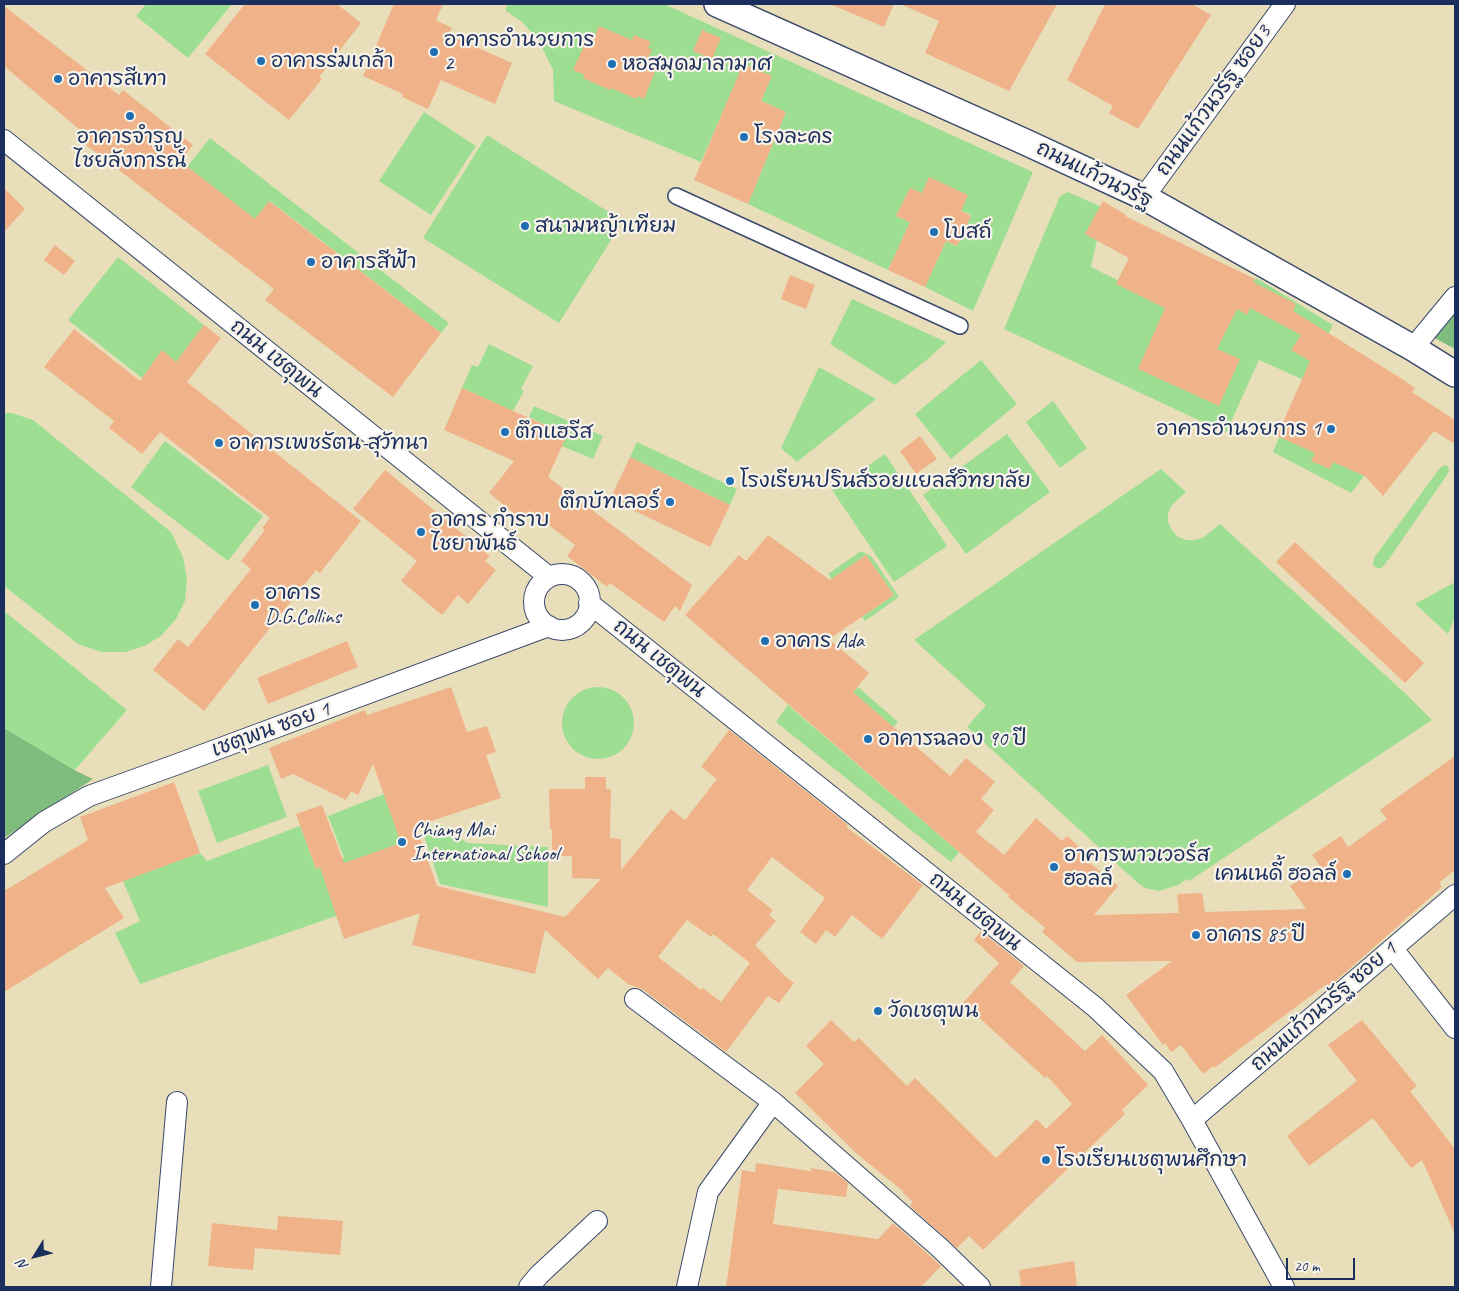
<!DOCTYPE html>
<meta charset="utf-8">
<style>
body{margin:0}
#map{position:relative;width:1459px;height:1291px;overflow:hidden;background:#e8dfba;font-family:Caveat,sans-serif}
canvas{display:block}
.frame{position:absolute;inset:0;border:5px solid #1b2f5e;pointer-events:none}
.north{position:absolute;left:10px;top:1231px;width:50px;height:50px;-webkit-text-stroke:4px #f7f3e8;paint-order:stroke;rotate:234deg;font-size:14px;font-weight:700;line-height:20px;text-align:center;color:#1b2f5e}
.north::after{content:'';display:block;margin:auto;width:18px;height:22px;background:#1b2f5e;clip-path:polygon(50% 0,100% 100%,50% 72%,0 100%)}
.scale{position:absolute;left:1286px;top:1258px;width:69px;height:22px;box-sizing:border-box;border:2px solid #1b2f5e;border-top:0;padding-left:6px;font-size:15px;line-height:18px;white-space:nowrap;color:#1b2f5e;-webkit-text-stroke:4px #f7f3e8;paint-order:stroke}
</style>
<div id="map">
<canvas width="1459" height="1291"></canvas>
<div class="frame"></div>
<div class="north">N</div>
<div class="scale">20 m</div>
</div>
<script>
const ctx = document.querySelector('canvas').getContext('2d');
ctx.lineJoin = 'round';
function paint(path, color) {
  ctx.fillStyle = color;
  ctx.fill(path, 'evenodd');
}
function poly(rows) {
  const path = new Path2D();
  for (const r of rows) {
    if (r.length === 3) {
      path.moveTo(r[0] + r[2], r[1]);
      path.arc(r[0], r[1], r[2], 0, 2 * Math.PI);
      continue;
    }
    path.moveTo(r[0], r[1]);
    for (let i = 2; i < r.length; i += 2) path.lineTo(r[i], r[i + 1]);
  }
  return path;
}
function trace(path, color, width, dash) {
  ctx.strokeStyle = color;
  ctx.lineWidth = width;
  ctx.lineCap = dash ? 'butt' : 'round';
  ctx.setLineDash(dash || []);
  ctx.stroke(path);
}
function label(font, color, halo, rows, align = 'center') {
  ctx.font = font + ' Caveat,"Playpen Sans Thai",sans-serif';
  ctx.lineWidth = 4.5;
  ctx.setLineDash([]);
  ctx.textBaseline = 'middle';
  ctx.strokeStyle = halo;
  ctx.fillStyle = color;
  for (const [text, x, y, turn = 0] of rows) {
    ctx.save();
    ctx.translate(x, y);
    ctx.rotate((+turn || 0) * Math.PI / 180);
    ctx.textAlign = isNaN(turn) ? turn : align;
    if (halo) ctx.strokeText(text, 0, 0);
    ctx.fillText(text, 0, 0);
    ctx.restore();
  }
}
const green = poly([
 [146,4,232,4,188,58,136,16],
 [508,4,664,4,1033,172,973,311,925,287,946,241,957,246,971,215,910,188,896,216,910,222,888,270,748,204,786,112,744,93,738,105,728,100,701,162,554,101,553,70,539,41,522,22,505,10],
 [424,112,476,146,431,215,379,181],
 [487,135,623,221,559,323,423,238],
 [210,138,449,323,441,333,270,201,255,219,187,167],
 [1068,192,1104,208,1091,267,1223,333,1256,278,1333,325,1304,380,1410,418,1351,493,1273,452,1304,380,1259,360,1226,433,1004,329,1060,196],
 [118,257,204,325,176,362,162,351,142,378,68,320],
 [852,299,946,342,929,358,895,385,830,344],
 [489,344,533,366,521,389,524,391,513,411,462,388,472,365,478,367],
 [981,360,1017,404,951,459,915,414],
 [819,367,876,399,797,462,781,448],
 [1053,401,1087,448,1060,468,1026,422],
 [534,406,603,436,593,459,562,446,567,435,529,417],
 [4,413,12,413,33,420,171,532,183,557,187,579,185,601,176,619,161,636,144,646,125,652,101,652,78,644,4,586],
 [1007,434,1050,492,966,554,923,495],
 [165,441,263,516,228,561,131,487],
 [637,442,737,489,730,505,630,457],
 [885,454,947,546,894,582,832,490],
 [1445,465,1448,466,1449,472,1391,556,1382,568,1377,568,1373,565,1374,558,1440,468],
 [1161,469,1186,492,1172,505,1168,513,1168,522,1172,530,1178,537,1187,540,1196,540,1204,537,1220,524,1408,696,1432,720,1189,881,1187,879,1178,885,1159,891,1145,888,1139,884,967,727,986,705,914,640],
 [861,551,872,557,899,597,865,621,862,617,894,595,866,555,832,579,828,574],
 [1455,582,1455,617,1448,634,1415,604],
 [4,611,127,710,74,771,4,728],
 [598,723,36],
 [858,687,898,722,893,727,853,692],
 [788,705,959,852,951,862,776,722],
 [268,765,287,817,217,843,198,791],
 [384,794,401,843,336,916,140,984,115,933,140,921,123,881,200,853,207,861,300,826,316,869,344,858,328,816],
 [442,825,467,843,548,847,548,907,440,884,422,830]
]);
const forest = poly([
 [1455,306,1455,349,1429,335],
 [4,728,74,770,93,779,4,838]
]);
const building = poly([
 [245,4,337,4,361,23,319,77,322,79,289,120,205,54],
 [394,4,443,4,436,20,452,28,449,35,512,63,495,104,441,80,428,109,402,97,403,94,363,76],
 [830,4,894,4,884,27],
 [900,4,1057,4,1009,91,925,53,939,21],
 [1105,4,1192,4,1211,15,1138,129,1109,113,1113,106,1067,80],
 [4,6,119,95,123,90,193,145,180,161,255,219,269,201,441,333,393,397,265,300,274,289,82,142,87,136,4,66],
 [599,26,632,40,634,35,651,42,648,48,652,49,646,63,657,67,644,99,638,96,636,99,611,88,610,90,583,78,585,75,573,70,590,33,595,36],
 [702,30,721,38,712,59,693,51],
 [743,64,772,76,761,101,786,112,748,204,694,180],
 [929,177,968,195,961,211,971,216,957,246,946,241,925,287,888,270,910,222,896,216,910,188,922,193],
 [4,188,25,209,4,232],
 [1103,201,1126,215,1125,216,1255,279,1253,282,1296,304,1293,311,1399,377,1415,388,1412,392,1455,420,1455,444,1434,431,1383,496,1365,476,1333,462,1330,469,1311,461,1315,453,1277,436,1310,361,1291,350,1301,335,1250,308,1247,315,1237,309,1217,349,1240,359,1219,406,1138,369,1165,308,1116,284,1129,258,1085,234],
 [55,245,75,261,64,275,44,260],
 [790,275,815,285,806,309,781,299],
 [204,325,221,338,187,382,361,521,320,573,316,570,204,711,153,670,178,639,188,647,251,569,241,561,265,530,262,528,270,518,160,432,142,454,109,428,114,421,44,367,74,329,140,381,162,350,176,362],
 [462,388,567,435,548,477,692,585,680,611,675,606,664,622,610,583,607,587,567,556,575,545,530,511,522,520,489,493,514,461,444,430],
 [920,436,937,459,916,474,900,451],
 [630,457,730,505,710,547,610,499],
 [385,470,490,556,485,561,496,570,468,604,458,595,442,615,401,581,417,561,353,509],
 [768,535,830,580,866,555,894,595,829,639,869,673,853,692,950,776,966,758,995,782,981,799,994,810,976,832,1004,855,1036,818,1062,841,1067,836,1086,853,1083,857,1118,886,1094,915,1179,913,1177,894,1202,893,1205,912,1306,909,1290,886,1320,866,1312,855,1341,836,1348,847,1387,819,1380,810,1455,756,1455,870,1439,883,1442,887,1330,986,1326,989,1324,986,1214,1068,1213,1066,1203,1074,1181,1045,1171,1052,1165,1043,1163,1045,1126,995,1172,961,1077,962,1042,932,1045,928,1008,897,1010,896,685,615,739,555,746,561],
 [1295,542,1424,663,1405,683,1276,562],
 [347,641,358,667,268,704,257,678],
 [451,687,467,732,487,726,496,752,486,755,501,798,416,826,437,886,565,917,601,879,572,878,572,856,552,856,552,829,550,829,549,789,585,789,585,777,606,777,606,789,611,789,610,838,621,839,621,870,671,809,685,820,717,779,701,767,729,730,848,825,846,827,923,885,882,939,852,915,835,937,826,930,816,944,800,932,825,898,772,857,747,890,773,910,769,915,776,921,755,945,785,976,794,983,779,1003,768,996,726,1052,642,989,628,984,608,968,598,979,545,930,535,974,412,945,420,913,344,939,320,867,316,869,296,814,322,805,344,863,401,843,373,764,358,795,351,791,346,800,293,774,281,779,269,748,365,710,367,715],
 [687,920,711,937,713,934,750,963,721,1002,703,988,701,990,658,957],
 [174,782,200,853,105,888,124,918,4,992,4,891,88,840,80,817],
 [981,931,1024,966,1010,982,1085,1051,1102,1035,1148,1085,1122,1110,1125,1114,983,1250,969,1236,957,1248,910,1206,913,1202,902,1192,903,1191,857,1154,795,1093,824,1064,806,1046,831,1020,854,1042,859,1038,907,1086,915,1078,996,1158,1037,1119,1046,1129,1072,1104,1047,1076,1045,1078,963,1003,999,963,974,940],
 [1362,1020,1417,1086,1410,1091,1455,1149,1455,1234,1422,1160,1411,1168,1373,1118,1309,1166,1287,1136,1357,1081,1328,1045],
 [756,1163,811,1171,811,1168,834,1172,848,1183,846,1197,778,1189,773,1224,878,1239,893,1223,941,1266,921,1287,726,1287,742,1170,755,1172],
 [278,1216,343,1221,340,1255,255,1248,253,1270,208,1266,212,1223,277,1230],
 [1074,1261,1077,1287,1021,1287,1019,1270]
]);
const pedestrian = poly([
 [676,196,960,326]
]);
const minor = poly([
 [4,140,549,577],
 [1144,197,1285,4],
 [1413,348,1455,297],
 [562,602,28],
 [589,603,1095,1007,1163,1071,1192,1120,1284,1287],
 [4,854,44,822,89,796,175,765,549,626],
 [1393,949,1455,1028],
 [635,999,773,1102,708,1192,687,1287],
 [773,1102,940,1248,980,1287],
 [1192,1120,1455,895],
 [161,1287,177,1102],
 [529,1287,539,1275,597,1221]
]);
const tertiary = poly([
 [717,4,1023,141,1144,197,1413,348,1455,374]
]);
const markers = [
 [434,52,5,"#1f6fb2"],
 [261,61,5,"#1f6fb2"],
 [612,64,5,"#1f6fb2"],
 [58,79,5,"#1f6fb2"],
 [130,116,5,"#1f6fb2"],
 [744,137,5,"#1f6fb2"],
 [525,226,5,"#1f6fb2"],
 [934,232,5,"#1f6fb2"],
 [311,262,5,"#1f6fb2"],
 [1331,429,5,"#1f6fb2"],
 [505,432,5,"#1f6fb2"],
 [219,443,5,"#1f6fb2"],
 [730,481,5,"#1f6fb2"],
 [670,502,5,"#1f6fb2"],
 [421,532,5,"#1f6fb2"],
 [255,605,5,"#1f6fb2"],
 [765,641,5,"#1f6fb2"],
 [868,739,5,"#1f6fb2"],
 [402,842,5,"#1f6fb2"],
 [1054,867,5,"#1f6fb2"],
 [1347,874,5,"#1f6fb2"],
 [1196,935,5,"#1f6fb2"],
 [878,1011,5,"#1f6fb2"],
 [1046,1160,5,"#1f6fb2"]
];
const poiNames = [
 ["อาคารอำนวยการ",444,40],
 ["2",444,64],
 ["อาคารร่มเกล้า",271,61],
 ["หอสมุดมาลามาศ",622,64],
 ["อาคารสีเทา",68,79],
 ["อาคารจำรูญ",130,137,"center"],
 ["ไชยลังการณ์",130,161,"center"],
 ["โรงละคร",754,137],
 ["สนามหญ้าเทียม",535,226],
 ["โบสถ์",944,232],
 ["อาคารสีฟ้า",321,262],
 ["อาคารอำนวยการ 1",1321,429,"right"],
 ["ตึกแฮรีส",515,432],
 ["อาคารเพชรัตน-สุวัทนา",229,443],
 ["โรงเรียนปรินส์รอยแยลส์วิทยาลัย",740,481],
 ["ตึกบัทเลอร์",660,502,"right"],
 ["อาคาร กำราบ",431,520],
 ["ไชยาพันธ์",431,544],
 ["อาคาร",265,593],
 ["D.G.Collins",265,617],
 ["อาคาร Ada",775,641],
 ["อาคารฉลอง 90 ปี",878,739],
 ["Chiang Mai",412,830],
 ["International School",412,854],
 ["อาคารพาวเวอร์ส",1064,855],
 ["ฮอลล์",1064,879],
 ["เคนเนดี้ ฮอลล์",1337,874,"right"],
 ["อาคาร 85 ปี",1206,935],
 ["วัดเชตุพน",888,1011],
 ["โรงเรียนเชตุพนศึกษา",1056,1160]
];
const streetNames = [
 ["ถนนแก้วนวรัฐ ซอย3",1214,101,-54],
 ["ถนนแก้วนวรัฐ",1094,175,26],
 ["ถนน เชตุพน",276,359,39],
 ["ถนน เชตุพน",659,659,39],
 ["เชตุพน ซอย 1",271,730,-20],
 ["ถนน เชตุพน",975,912,39],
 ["ถนนแก้วนวรัฐ ซอย 1",1324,1007,-41]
];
paint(green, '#9ede93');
paint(forest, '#7ebd7d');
paint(building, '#f0b389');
trace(pedestrian, '#3a496c', 18);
trace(minor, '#3a496c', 22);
trace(tertiary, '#3a496c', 28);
trace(pedestrian, '#fff', 15);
trace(minor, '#fff', 20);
trace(tertiary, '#fff', 25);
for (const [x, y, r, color] of markers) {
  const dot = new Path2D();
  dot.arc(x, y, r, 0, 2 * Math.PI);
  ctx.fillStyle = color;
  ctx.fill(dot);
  trace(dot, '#f7f3e8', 2);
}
label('21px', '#1b2f5e', '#f7f3e8', poiNames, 'left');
label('21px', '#1b2f5e', '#f7f3e8', streetNames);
</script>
